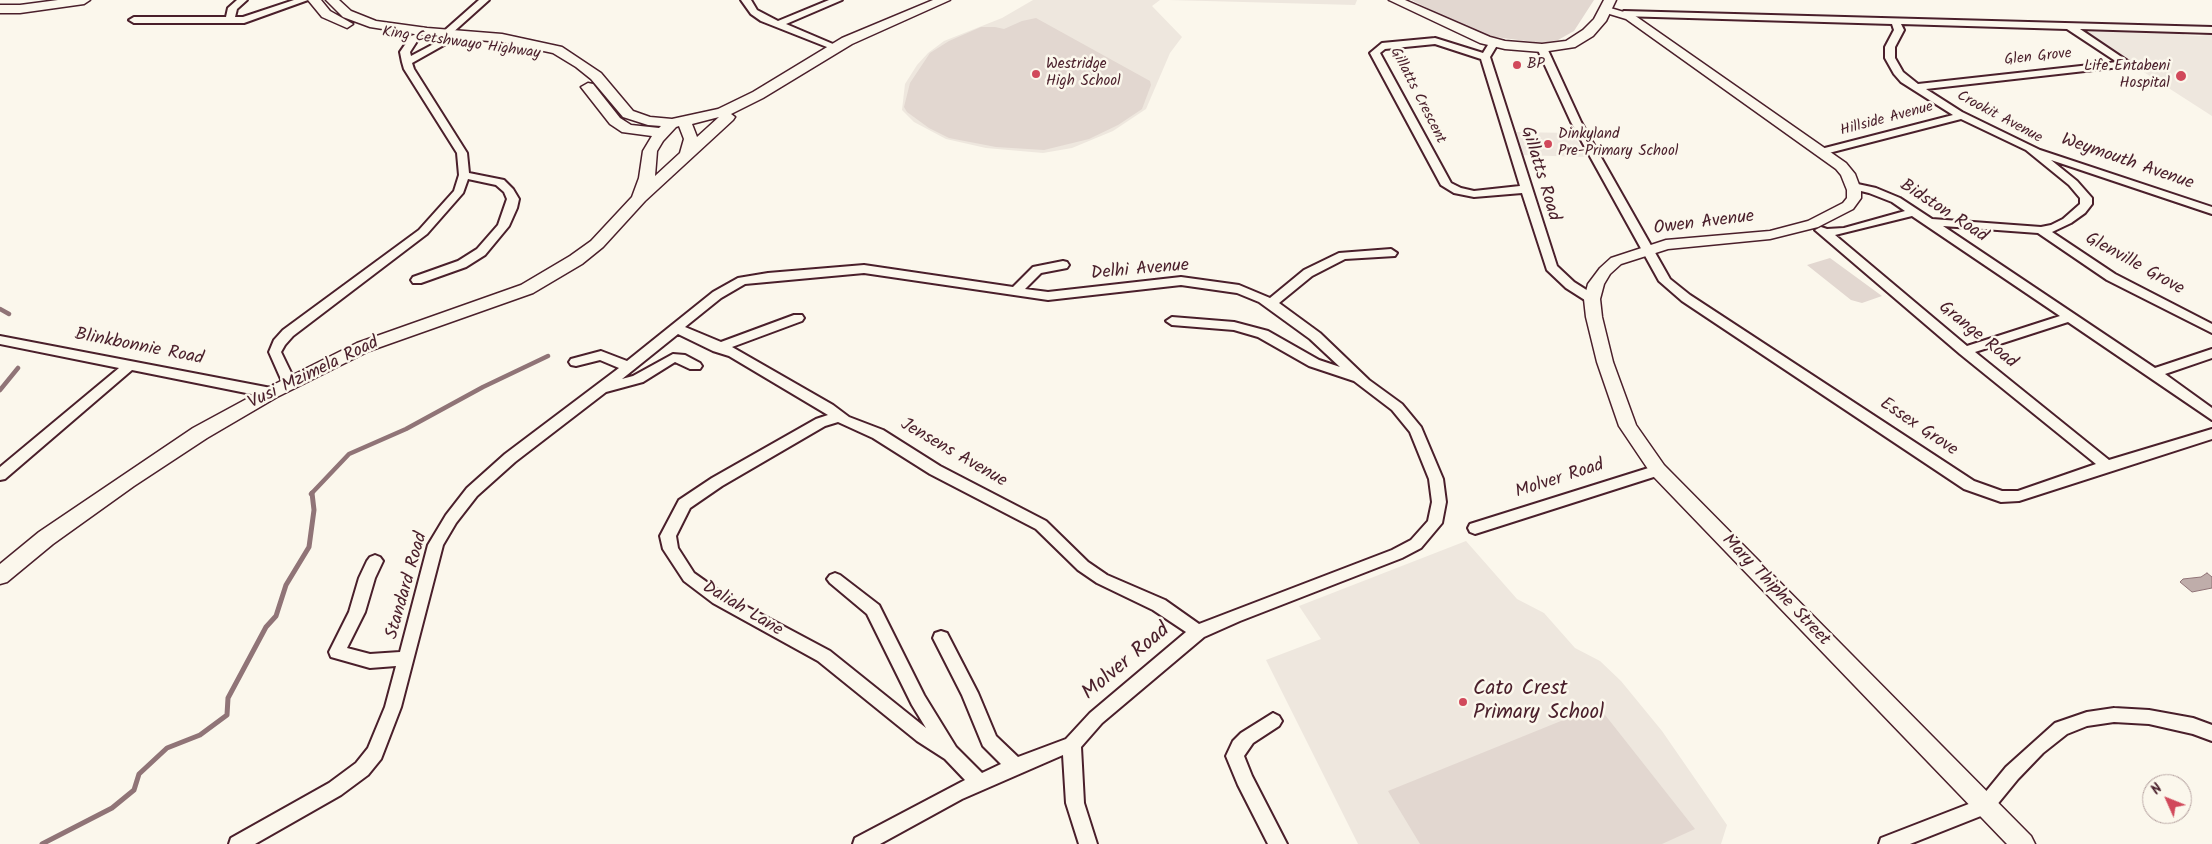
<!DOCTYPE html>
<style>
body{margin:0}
#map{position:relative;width:2212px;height:844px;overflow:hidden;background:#fbf7ec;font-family:Kalam,sans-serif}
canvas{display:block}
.north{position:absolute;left:2142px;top:774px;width:50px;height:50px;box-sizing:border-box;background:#fbf7ec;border:1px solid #b4a19f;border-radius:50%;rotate:314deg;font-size:14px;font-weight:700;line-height:20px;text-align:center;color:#4a1f2b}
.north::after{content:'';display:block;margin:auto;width:18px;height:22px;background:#d1495b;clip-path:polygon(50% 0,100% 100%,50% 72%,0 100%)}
</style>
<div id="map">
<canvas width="2212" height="844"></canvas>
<div class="north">N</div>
</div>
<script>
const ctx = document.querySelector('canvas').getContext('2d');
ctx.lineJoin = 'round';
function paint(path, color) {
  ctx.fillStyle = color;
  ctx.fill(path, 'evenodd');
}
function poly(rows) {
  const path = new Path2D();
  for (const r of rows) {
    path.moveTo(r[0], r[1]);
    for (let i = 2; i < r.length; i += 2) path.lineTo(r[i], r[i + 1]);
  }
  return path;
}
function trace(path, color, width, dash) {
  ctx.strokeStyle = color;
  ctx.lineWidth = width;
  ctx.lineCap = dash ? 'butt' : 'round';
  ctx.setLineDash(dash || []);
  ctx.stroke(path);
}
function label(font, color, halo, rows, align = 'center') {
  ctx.font = font + ' Kalam,sans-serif';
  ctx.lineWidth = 5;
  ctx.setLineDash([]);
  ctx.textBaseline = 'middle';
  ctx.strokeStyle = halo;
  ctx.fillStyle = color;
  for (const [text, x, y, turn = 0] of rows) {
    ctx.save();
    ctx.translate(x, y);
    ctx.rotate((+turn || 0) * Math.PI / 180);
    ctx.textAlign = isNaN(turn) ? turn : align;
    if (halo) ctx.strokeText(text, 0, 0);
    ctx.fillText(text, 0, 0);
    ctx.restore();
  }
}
const built = poly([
 [1033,0,1160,0,1152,6,1182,37,1170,53,1146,109,1113,131,1072,148,1043,153,986,148,946,139,914,122,902,110,905,84,917,65,928,53,944,41,1002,18],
 [1169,0,1357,0,1355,5],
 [2082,28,2179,31,2185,35,2199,36,2212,34,2212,116,2080,31],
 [1513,132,1573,133,1586,157,1520,155],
 [1466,541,1517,599,1544,613,1575,648,1600,661,1621,681,1662,731,1727,825,1721,844,1358,844,1266,660,1321,639,1299,606]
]);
const green = poly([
 [1411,0,1594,0,1574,31,1558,40,1542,43,1495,37,1470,29],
 [1036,18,1150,81,1151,85,1142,109,1118,125,1089,139,1044,150,996,147,949,138,929,128,907,112,904,107,910,83,930,53,949,41,981,27,995,27,1004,29,1022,21],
 [1830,258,1882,296,1862,303,1851,300,1807,265],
 [1598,706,1695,829,1662,844,1420,844,1388,791]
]);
const water = poly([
 [2207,573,2212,577,2212,588,2192,592,2180,582,2183,579,2201,577,2207,573]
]);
const streamFar1 = poly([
 [0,309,9,314],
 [0,390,18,368],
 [311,494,349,454,406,429,483,387,548,356]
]);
const stream = poly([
 [42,844,112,808,134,790,139,774,167,748,200,735,227,715,228,698,266,627,276,616,286,585,309,547,314,510,312,493]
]);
const minor = poly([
 [237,0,247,0,237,9,235,17,243,17,294,0,308,0,244,23,134,23,129,20,134,17,226,17,228,8,237,0],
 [479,0,489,0,450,35,444,35,444,31,479,0],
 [741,0,751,0,757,10,778,21,829,0,842,0,786,24,840,47,832,49,761,21,751,14,741,0],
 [1624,11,2212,27,2212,33,2080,29,2129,62,2129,66,1926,89,1962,112,2040,150,2212,207,2212,214,2051,160,2077,181,2092,198,2092,204,2085,213,2071,223,2052,232,2115,274,2212,324,2212,333,2107,280,2038,233,1943,226,2155,368,2212,349,2212,358,2165,374,2212,408,2212,420,2068,322,1975,352,2109,460,2212,429,2212,439,2019,501,2001,502,1964,489,1682,301,1659,281,1571,122,1537,48,1539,46,1547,48,1581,122,1670,279,1690,295,1974,481,2002,491,2018,491,2096,464,1960,354,1815,230,1821,227,1827,229,1844,228,1905,211,1892,202,1869,193,1849,188,1849,184,1853,183,1876,188,1900,198,1932,219,2041,227,2051,225,2063,219,2080,204,2080,198,2069,185,2026,150,1961,119,1821,155,1817,154,1817,150,1953,115,1901,82,1894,74,1885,58,1885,47,1894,30,1892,24,1621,16,1619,14,1624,11],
 [1901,24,2067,29,2117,62,1918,84,1903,72,1895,58,1895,47,1904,30,1901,24],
 [1912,216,2060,316,1967,346,1835,235,1912,216],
 [414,35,419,38,410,52,411,56,443,39,451,41,412,63,414,69,467,153,469,173,504,180,513,189,519,199,517,208,509,226,485,255,466,267,421,283,413,283,411,280,413,277,458,261,477,249,498,225,507,199,504,192,496,185,468,179,463,193,427,234,293,336,285,345,281,352,296,383,289,388,284,386,269,352,274,340,283,330,419,230,454,191,459,175,457,153,404,69,402,62,400,52,411,36,414,35],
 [1435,38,1483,53,1491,40,1499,42,1490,57,1557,266,1574,282,1596,296,1598,299,1596,302,1588,302,1566,288,1547,270,1522,193,1474,197,1454,193,1441,185,1370,53,1382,43,1435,38],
 [1435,44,1481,59,1520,186,1474,191,1461,188,1451,183,1380,53,1385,49,1435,44],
 [1391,249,1397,253,1395,256,1345,259,1312,276,1279,303,1320,333,1369,380,1402,404,1421,427,1443,479,1446,502,1442,523,1421,548,1402,558,1240,621,1204,637,1102,723,1081,747,1084,803,1097,844,1079,844,1066,803,1063,755,962,799,880,844,853,844,855,838,965,780,945,759,917,741,818,661,713,603,684,581,663,549,660,536,679,500,712,478,816,419,828,415,729,356,713,351,678,334,622,379,633,376,673,354,685,355,700,363,702,366,700,369,690,369,675,362,643,382,606,392,515,462,477,496,456,523,443,545,401,707,381,759,368,775,341,795,255,844,229,844,231,838,329,783,356,763,368,748,385,707,396,666,370,668,331,657,329,652,349,612,359,578,367,561,370,557,375,555,380,557,383,561,375,578,365,612,347,648,370,654,400,652,428,545,446,515,467,488,505,454,619,368,600,360,576,366,571,365,569,362,571,359,601,351,627,361,713,292,738,278,768,273,864,265,1013,287,1033,267,1063,261,1067,262,1069,265,1067,268,1041,273,1025,289,1048,292,1181,277,1239,285,1270,298,1304,270,1339,253,1391,249],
 [864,273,1048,300,1181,285,1237,293,1259,302,1310,339,1340,367,1319,360,1268,331,1234,322,1172,317,1166,321,1172,325,1234,330,1258,337,1309,366,1354,381,1392,410,1410,432,1429,479,1432,502,1428,521,1411,540,1392,550,1199,624,1165,600,1107,575,1088,562,1046,521,940,466,883,430,849,417,833,405,732,347,802,321,804,318,802,315,794,315,721,342,685,327,721,298,745,284,864,273],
 [838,422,873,438,930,474,1036,529,1078,570,1097,583,1153,610,1186,632,1090,713,1066,739,1018,757,996,736,978,693,947,633,941,631,935,633,933,638,962,695,983,746,1001,764,982,773,956,747,924,695,879,605,840,575,835,573,830,575,827,579,830,583,867,614,912,705,926,728,830,651,725,595,694,573,678,548,676,536,690,508,722,486,825,426,838,422],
 [0,336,271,388,278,393,271,398,132,370,5,479,0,480,0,467,119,368,0,344,0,336],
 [1658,465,1663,466,1665,470,1663,474,1475,534,1470,532,1468,528,1470,524,1658,465],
 [2114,708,2149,710,2193,718,2212,725,2212,741,2193,734,2149,724,2114,722,2087,726,2067,734,2043,753,2018,779,1991,812,1910,844,1879,844,1881,838,1979,800,2006,767,2055,723,2087,712,2114,708],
 [1273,713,1279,716,1282,721,1279,726,1253,743,1244,756,1252,776,1287,844,1268,844,1238,785,1226,756,1233,741,1241,733,1273,713]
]);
const tertiary = poly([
 [1607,7,1634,15,1846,163,1855,174,1861,190,1861,198,1853,209,1818,227,1770,239,1668,249,1621,264,1610,274,1604,284,1600,299,1602,317,1613,362,1636,425,1664,465,2031,836,2035,844,2007,844,1652,475,1619,426,1597,362,1586,317,1584,299,1588,284,1600,268,1611,258,1666,240,1770,231,1808,221,1843,203,1847,198,1847,190,1841,175,1836,169,1626,19,1603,12,1601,10,1607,7]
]);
const secondary = poly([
 [58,0,90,0,84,4,20,13,0,13,0,5,20,5,58,0],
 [308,0,321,0,330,11,353,24,347,28,322,17,308,0],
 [326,0,339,0,351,11,376,21,427,28,502,34,562,47,601,73,633,111,650,117,672,119,718,109,753,92,842,38,933,0,950,0,852,44,763,98,731,114,735,117,733,120,645,201,603,247,582,264,533,293,369,351,277,397,207,438,134,486,53,544,7,582,0,584,0,564,39,532,193,428,265,389,357,343,521,285,570,256,591,241,632,197,639,178,643,151,652,136,622,132,610,124,581,87,588,83,593,84,620,118,631,125,659,128,661,126,648,125,623,117,591,79,576,67,553,53,502,42,427,36,370,27,343,17,326,0],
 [719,117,697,137,692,124,719,117],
 [679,126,684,139,680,153,655,176,657,151,663,141,676,127,679,126],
 [1389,0,1405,0,1490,37,1505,41,1542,44,1566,41,1583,30,1594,19,1604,0,1616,0,1606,21,1593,36,1575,47,1542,52,1505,49,1480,43,1389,0]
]);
const markers = [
 [1517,65,5,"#d1495b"],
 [1036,74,5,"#d1495b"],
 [2181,76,6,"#d1495b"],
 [1548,144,5,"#d1495b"],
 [1463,702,5,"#d1495b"]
];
const farStreetnames = [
 ["King Cetshwayo Highway",461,44,8],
 ["Glen Grove",2038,58,-6],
 ["Gillatts Crescent",1417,96,63],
 ["Crookit Avenue",1999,118,28],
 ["Hillside Avenue",1887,120,-15]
];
const farPoinames = [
 ["Westridge",1046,65],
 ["High School",1046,82],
 ["BP",1527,65],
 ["Life Entabeni",2170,67,"right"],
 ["Hospital",2170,84,"right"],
 ["Dinkyland",1558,135],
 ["Pre-Primary School",1558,152]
];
const streetNames = [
 ["Weymouth Avenue",2127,163,19],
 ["Gillatts Road",1539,174,73],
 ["Bidston Road",1943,212,33],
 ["Owen Avenue",1704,224,-7],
 ["Glenville Grove",2134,265,29],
 ["Delhi Avenue",1140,271,-5],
 ["Grange Road",1977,336,39],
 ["Blinkbonnie Road",139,348,11],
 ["Vusi Mzimela Road",314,374,-26],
 ["Essex Grove",1918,428,34],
 ["Jensens Avenue",953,454,30],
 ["Molver Road",1560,480,-18],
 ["Standard Road",408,586,-74],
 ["Mary Thiphe Street",1775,591,46],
 ["Daliah Lane",742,610,31]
];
const nearStreetnames = [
 ["Molver Road",1127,663,-40]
];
const nearPoinames = [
 ["Cato Crest",1473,690],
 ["Primary School",1473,714]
];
paint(built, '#eee7de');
paint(green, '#e2d7d0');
paint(water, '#bfadaa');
trace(water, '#907477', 1);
trace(streamFar1, '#907477', 4.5);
trace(stream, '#907477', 5);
trace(minor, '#4a1f2b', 4);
trace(tertiary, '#4a1f2b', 3);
trace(secondary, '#4a1f2b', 3);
paint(minor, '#fbf7ec');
paint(tertiary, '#fbf7ec');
paint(secondary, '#fbf7ec');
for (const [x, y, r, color] of markers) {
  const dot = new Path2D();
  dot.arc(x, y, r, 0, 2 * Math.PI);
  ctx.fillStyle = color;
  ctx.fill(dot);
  trace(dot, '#fbf7ec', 2);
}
label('15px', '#4a1f2b', '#fbf7ec', farStreetnames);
label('15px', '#4a1f2b', '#fbf7ec', farPoinames, 'left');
label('18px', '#4a1f2b', '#fbf7ec', streetNames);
label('21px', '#4a1f2b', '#fbf7ec', nearStreetnames);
label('21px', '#4a1f2b', '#fbf7ec', nearPoinames, 'left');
</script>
